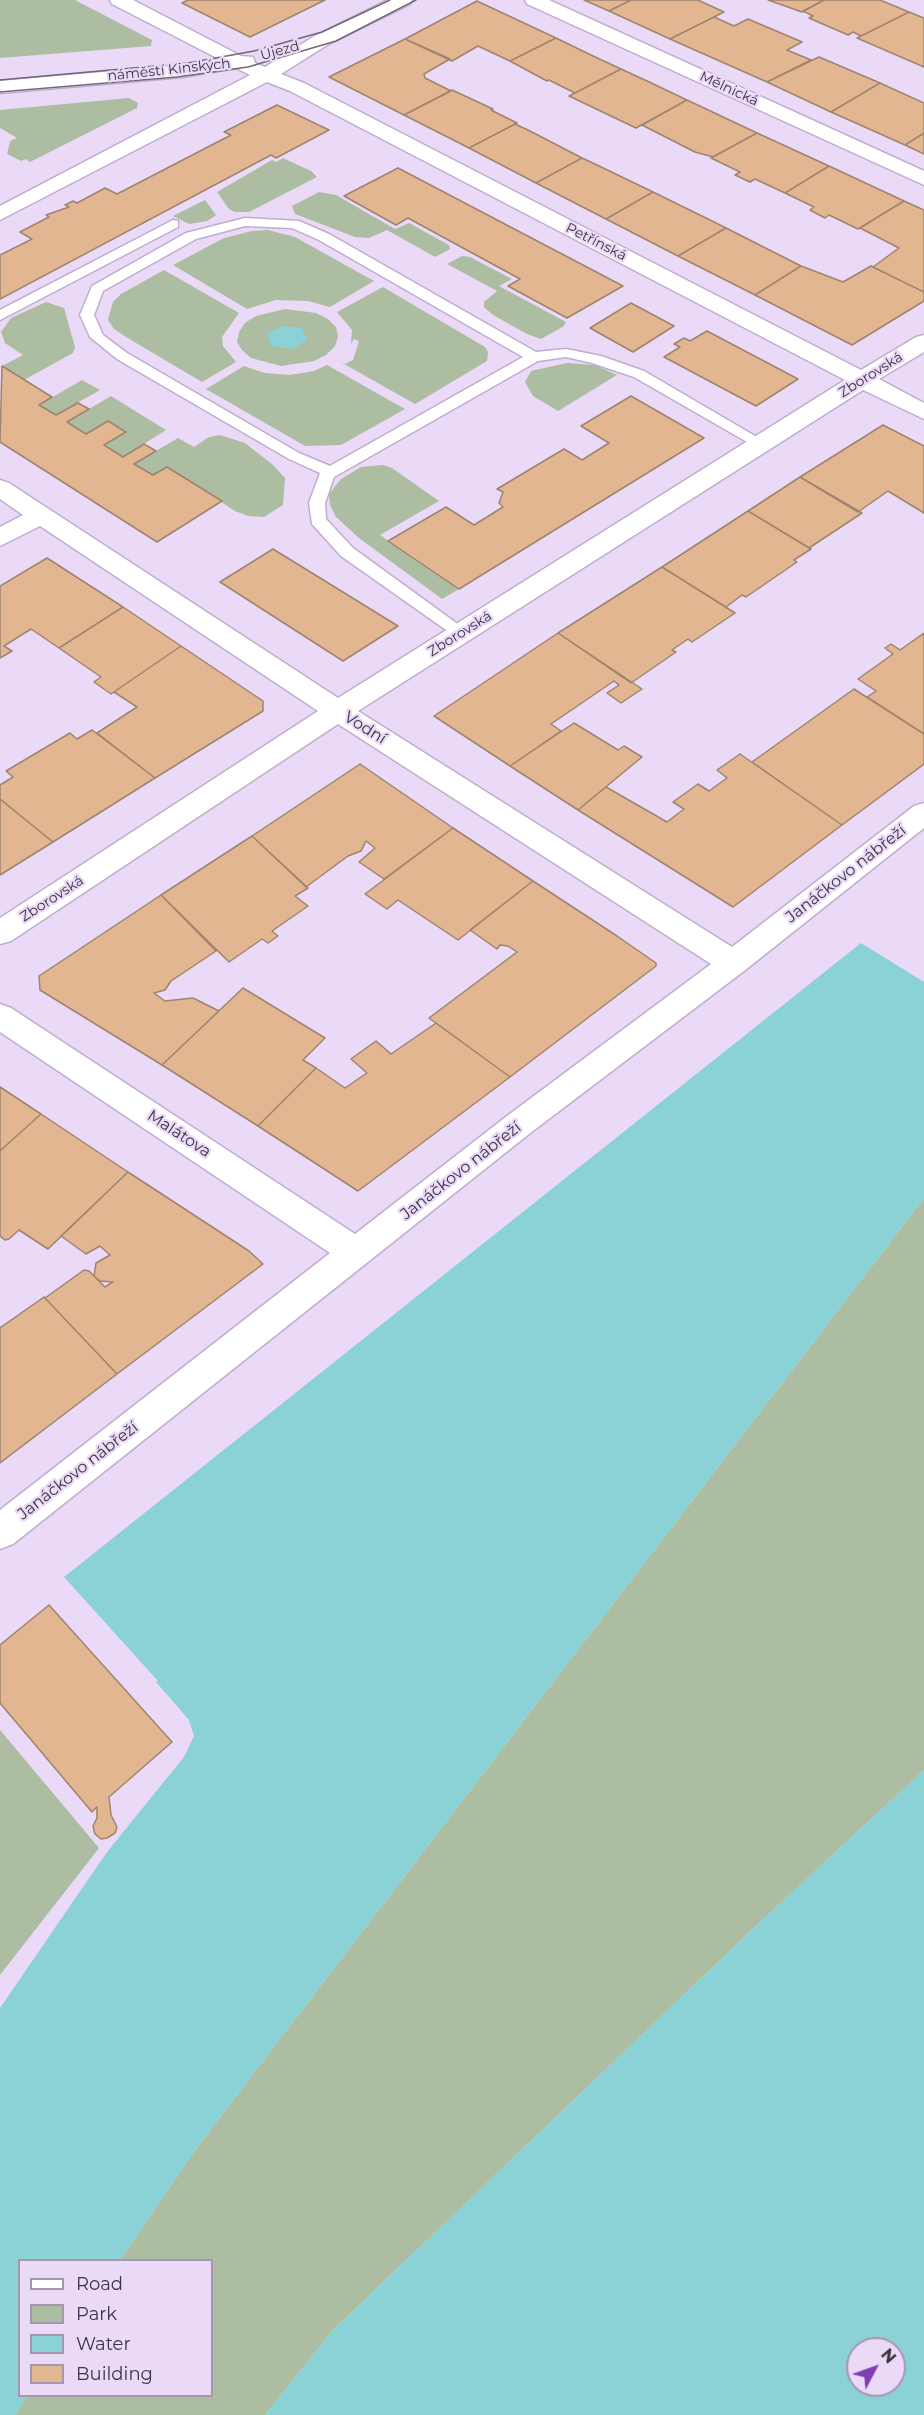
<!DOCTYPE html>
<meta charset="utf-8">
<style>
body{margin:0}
#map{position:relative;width:924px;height:2415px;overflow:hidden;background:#ebd9f8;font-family:Montserrat,sans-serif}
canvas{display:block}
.legend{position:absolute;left:18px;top:2259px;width:195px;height:138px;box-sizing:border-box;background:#ebd9f8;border:2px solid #a597af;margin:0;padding:8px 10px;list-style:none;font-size:18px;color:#3c3541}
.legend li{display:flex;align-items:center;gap:12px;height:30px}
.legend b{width:30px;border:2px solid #a597af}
.north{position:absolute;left:846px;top:2337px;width:60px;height:60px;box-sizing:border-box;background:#ebd9f8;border:2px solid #a597af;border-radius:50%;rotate:49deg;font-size:16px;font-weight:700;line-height:24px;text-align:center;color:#3c3541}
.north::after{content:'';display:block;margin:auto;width:21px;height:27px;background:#823db1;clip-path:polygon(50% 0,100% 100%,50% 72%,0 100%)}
</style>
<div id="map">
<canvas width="924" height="2415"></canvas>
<ul class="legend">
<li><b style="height:8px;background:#fff"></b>Road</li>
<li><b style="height:16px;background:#acbda1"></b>Park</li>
<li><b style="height:16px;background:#8bd2d7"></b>Water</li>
<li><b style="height:16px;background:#e2b691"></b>Building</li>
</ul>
<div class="north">N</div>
</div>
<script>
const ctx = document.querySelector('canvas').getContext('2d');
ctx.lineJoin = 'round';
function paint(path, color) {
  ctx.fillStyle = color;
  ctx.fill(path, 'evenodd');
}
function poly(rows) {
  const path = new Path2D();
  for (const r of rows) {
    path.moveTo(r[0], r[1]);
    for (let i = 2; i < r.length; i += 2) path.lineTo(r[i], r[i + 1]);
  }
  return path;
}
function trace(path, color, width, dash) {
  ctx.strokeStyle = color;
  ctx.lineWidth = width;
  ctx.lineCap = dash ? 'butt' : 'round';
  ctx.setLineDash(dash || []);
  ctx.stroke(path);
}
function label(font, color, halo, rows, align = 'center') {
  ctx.font = font + ' Montserrat,sans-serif';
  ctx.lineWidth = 4.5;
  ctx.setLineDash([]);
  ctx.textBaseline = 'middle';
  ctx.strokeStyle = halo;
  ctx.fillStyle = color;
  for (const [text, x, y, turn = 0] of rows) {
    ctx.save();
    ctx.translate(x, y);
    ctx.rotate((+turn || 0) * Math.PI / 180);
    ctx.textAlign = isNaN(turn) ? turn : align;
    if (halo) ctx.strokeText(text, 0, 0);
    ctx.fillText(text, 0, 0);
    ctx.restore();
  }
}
const green = poly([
 [0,0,75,0,152,40,151,46,0,58],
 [129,98,138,103,137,108,30,162,26,159,21,161,7,154,10,141,17,138,0,128,0,110],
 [283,158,311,171,317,177,249,212,235,212,229,209,217,192,272,160,276,162],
 [319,192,336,195,395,229,409,223,449,245,450,249,435,257,387,230,369,238,355,237,295,214,292,206],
 [205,200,216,215,207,221,189,224,173,216],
 [268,230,295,237,374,281,330,307,308,301,276,300,247,309,173,265,224,238,252,231],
 [462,256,470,257,512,279,499,286,566,322,564,326,541,339,527,334,493,315,484,307,484,302,497,291,447,264],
 [164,270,239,313,222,337,223,346,236,362,202,382,126,337,114,329,108,320,113,302,121,294],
 [383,287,485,347,488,352,487,361,415,404,337,360,341,356,348,350,337,360,345,364,353,360,359,341,354,339,351,344,352,330,337,312],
 [46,302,64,308,75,347,73,353,24,380,2,366,23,355,5,343,1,332,11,318],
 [285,309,316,313,328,319,336,327,338,337,335,346,326,355,314,361,281,366,251,358,242,350,237,342,239,332,245,323,256,316],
 [567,363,595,365,617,375,558,411,533,396,525,382,531,371],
 [327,365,405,409,341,445,305,446,206,389,244,366,265,373,290,375,314,371],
 [82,380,100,390,56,415,39,405],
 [111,396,166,430,123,457,104,445,125,431,108,421,86,434,67,422],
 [220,435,245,443,273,465,285,478,283,505,264,517,248,516,235,511,167,467,153,475,134,464,178,438,194,447,209,437],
 [383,465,392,468,439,501,380,535,459,589,442,599,359,538,336,517,330,505,329,494,341,479,361,467],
 [924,1198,924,1770,759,1923,333,2330,265,2415,15,2415,28,2396,212,2396,212,2260,120,2260,198,2146],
 [0,1730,99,1848,0,1975]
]);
const water = poly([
 [282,326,302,328,307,340,292,349,271,346,267,334],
 [861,943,924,982,924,1198,198,2146,120,2260,20,2260,20,2396,28,2396,15,2415,0,2415,0,2008,107,1852,184,1757,194,1736,189,1720,156,1682,158,1681,64,1577],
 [924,1770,924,2415,265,2415,333,2330,759,1923],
 [858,2349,894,2349,894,2385,858,2385]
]);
const building = poly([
 [188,0,325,0,250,37,182,3,188,0],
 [584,0,631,0,609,11,584,0],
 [631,0,698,0,724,12,670,39,609,11,631,0],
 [768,0,824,0,802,12,768,0],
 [824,0,880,0,909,12,861,36,853,32,848,35,809,18,813,16,803,11,824,0],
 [477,1,556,38,510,61,478,46,452,61,405,39,477,1],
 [909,12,924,18,924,67,857,38,909,12],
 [714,17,734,26,748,19,802,42,787,50,811,60,767,82,670,39,714,17],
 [556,38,593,56,621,69,575,93,549,80,547,81,510,61,556,38],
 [405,39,450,59,424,74,425,78,451,91,404,115,329,77,405,39],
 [819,57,880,83,831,112,767,82,819,57],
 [621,69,647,81,687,100,636,128,569,96,621,69],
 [880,83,924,103,924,133,905,145,831,112,880,83],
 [452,90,493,109,491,110,517,123,469,148,404,115,452,90],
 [687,100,757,133,713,157,695,152,642,125,687,100],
 [277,105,329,130,276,158,271,155,0,299,0,255,32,239,20,232,49,217,46,215,69,207,65,205,73,201,77,203,105,188,117,194,231,135,224,132,277,105],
 [515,124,530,131,582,158,536,183,469,148,515,124],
 [757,133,829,166,785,193,755,179,750,182,735,175,740,172,711,158,757,133],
 [924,133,924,154,905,145,924,133],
 [582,158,597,165,653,192,606,219,536,183,582,158],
 [829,166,904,201,858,229,829,215,825,218,810,210,814,207,785,193,829,166],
 [398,168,623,286,567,318,508,286,520,279,463,248,408,218,396,225,344,196,398,168],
 [653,192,708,219,726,228,678,256,606,219,653,192],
 [904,201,924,210,924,292,873,267,899,248,860,228,904,201],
 [726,228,801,266,755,295,678,256,726,228],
 [801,266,843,282,871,266,924,292,924,301,852,345,755,295,801,266],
 [631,303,674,326,633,352,590,328,631,303],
 [707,331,798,379,756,406,664,357,680,347,674,344,684,338,690,341,707,331],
 [2,366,52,397,39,405,56,415,78,403,89,409,67,422,86,434,108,421,126,432,104,445,123,457,144,444,156,451,134,464,153,475,167,467,222,501,157,542,0,442,2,366],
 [631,396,704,438,459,589,388,541,446,507,474,525,503,507,499,503,503,492,497,489,564,449,582,460,609,443,581,426,631,396],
 [883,425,924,446,924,513,888,491,858,512,800,477,883,425],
 [800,477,862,513,809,548,748,511,800,477],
 [748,511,811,549,794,560,797,562,746,597,742,595,726,607,662,567,748,511],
 [273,549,398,626,343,661,220,582,273,549],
 [47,558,123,607,59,648,31,629,4,646,12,651,0,658,0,586,47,558],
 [662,567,735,613,692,642,688,639,672,650,676,652,631,683,558,633,662,567],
 [123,607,181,646,111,694,94,682,101,677,59,648,123,607],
 [558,633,642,689,621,703,607,693,619,685,614,681,551,724,561,731,510,766,434,716,558,633],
 [924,633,924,734,867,697,876,691,858,679,893,654,885,648,891,644,900,650,924,633],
 [181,646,263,701,263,711,155,778,97,733,137,707,114,692,181,646],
 [854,689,924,734,924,764,842,825,752,762,854,689],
 [574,723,618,750,624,746,642,757,578,810,510,766,574,723],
 [92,730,155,778,53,842,0,799,0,785,13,777,6,771,70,733,77,739,92,730],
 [740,754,842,825,733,907,578,810,606,787,667,822,684,809,673,802,698,784,709,791,727,778,717,770,740,754],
 [360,764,453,828,384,879,359,862,375,848,366,841,361,851,348,856,306,887,252,836,360,764],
 [0,799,53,842,0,875,0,799],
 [453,828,533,881,458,940,398,900,387,909,365,894,453,828],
 [252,836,308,888,295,896,308,906,272,931,278,936,268,943,262,939,229,962,161,895,252,836],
 [533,881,617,936,656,963,656,966,510,1077,429,1018,517,952,508,946,500,945,497,949,470,930,533,881],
 [161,895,216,951,171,981,165,990,154,993,165,1001,193,998,219,1011,162,1065,40,990,39,976,161,895],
 [243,988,325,1038,303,1060,316,1068,258,1126,162,1065,243,988],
 [436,1023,510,1077,358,1191,258,1126,316,1068,345,1088,367,1073,351,1059,376,1041,391,1054,436,1023],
 [0,1087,41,1114,0,1151,0,1087],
 [41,1114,128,1172,48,1249,19,1230,9,1239,5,1240,0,1236,0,1151,41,1114],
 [128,1172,249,1251,263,1264,117,1374,45,1298,84,1270,89,1271,105,1287,113,1282,100,1281,94,1276,96,1263,110,1255,100,1246,86,1254,61,1236,128,1172],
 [44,1297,117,1374,0,1463,0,1328,44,1297],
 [49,1605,172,1742,109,1797,111,1815,117,1827,115,1833,107,1838,101,1839,95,1834,93,1826,97,1818,97,1807,92,1812,0,1703,0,1645,49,1605]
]);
const service = poly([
 [245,218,299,221,329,234,536,352,566,349,601,356,644,371,767,443,759,448,754,446,634,377,592,363,566,357,538,361,334,477,325,503,326,519,353,548,470,633,468,637,456,637,341,556,312,524,309,503,320,473,289,459,117,359,90,337,80,315,92,286,186,233,245,218],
 [245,226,292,228,319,240,523,357,330,466,299,453,127,353,103,335,94,315,103,291,196,239,245,226],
 [173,220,178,221,178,227,0,320,0,310,173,220]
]);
const minor = poly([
 [110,0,133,0,241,56,253,57,255,63,265,67,313,37,388,0,412,0,410,4,327,45,281,74,304,83,861,370,916,337,924,335,924,352,879,379,924,403,924,419,863,390,358,711,732,947,914,806,924,803,924,828,744,971,529,1134,13,1544,0,1549,0,1510,330,1253,0,1032,0,1004,11,1008,355,1234,507,1116,711,964,338,724,11,941,0,944,0,918,318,711,40,526,0,546,0,527,23,515,0,499,0,480,9,483,338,698,845,380,290,91,267,82,0,220,0,206,250,75,236,68,183,77,0,93,0,81,183,65,219,59,112,4,110,0],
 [525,0,549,0,924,171,924,185,527,4,525,0]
]);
const tram = poly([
 [0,80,188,63,254,51,322,32,390,0],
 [0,92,177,77,248,67,336,41,416,0]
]);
const farStreetnames = [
 ["Újezd",280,51,-15],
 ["náměstí Kinských",169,70,-6],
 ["Mělnická",729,89,25],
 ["Petřínská",596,242,27],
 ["Zborovská",871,375,-32],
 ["Zborovská",460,634,-32],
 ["Zborovská",52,899,-33]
];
const streetNames = [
 ["Vodní",365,728,32],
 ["Janáčkovo nábřeží",846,874,-38],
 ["Malátova",179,1134,33],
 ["Janáčkovo nábřeží",461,1171,-38],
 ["Janáčkovo nábřeží",78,1471,-38]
];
paint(green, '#acbda1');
paint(water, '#8bd2d7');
paint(building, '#e2b691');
trace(building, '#9e846e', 1.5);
trace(service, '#bfaecb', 3);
trace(minor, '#bfaecb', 3);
paint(service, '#fff');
paint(minor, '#fff');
trace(tram, '#716779', 1.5);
label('14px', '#3c3541', '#ebd9f8', farStreetnames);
label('16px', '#3c3541', '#ebd9f8', streetNames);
</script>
